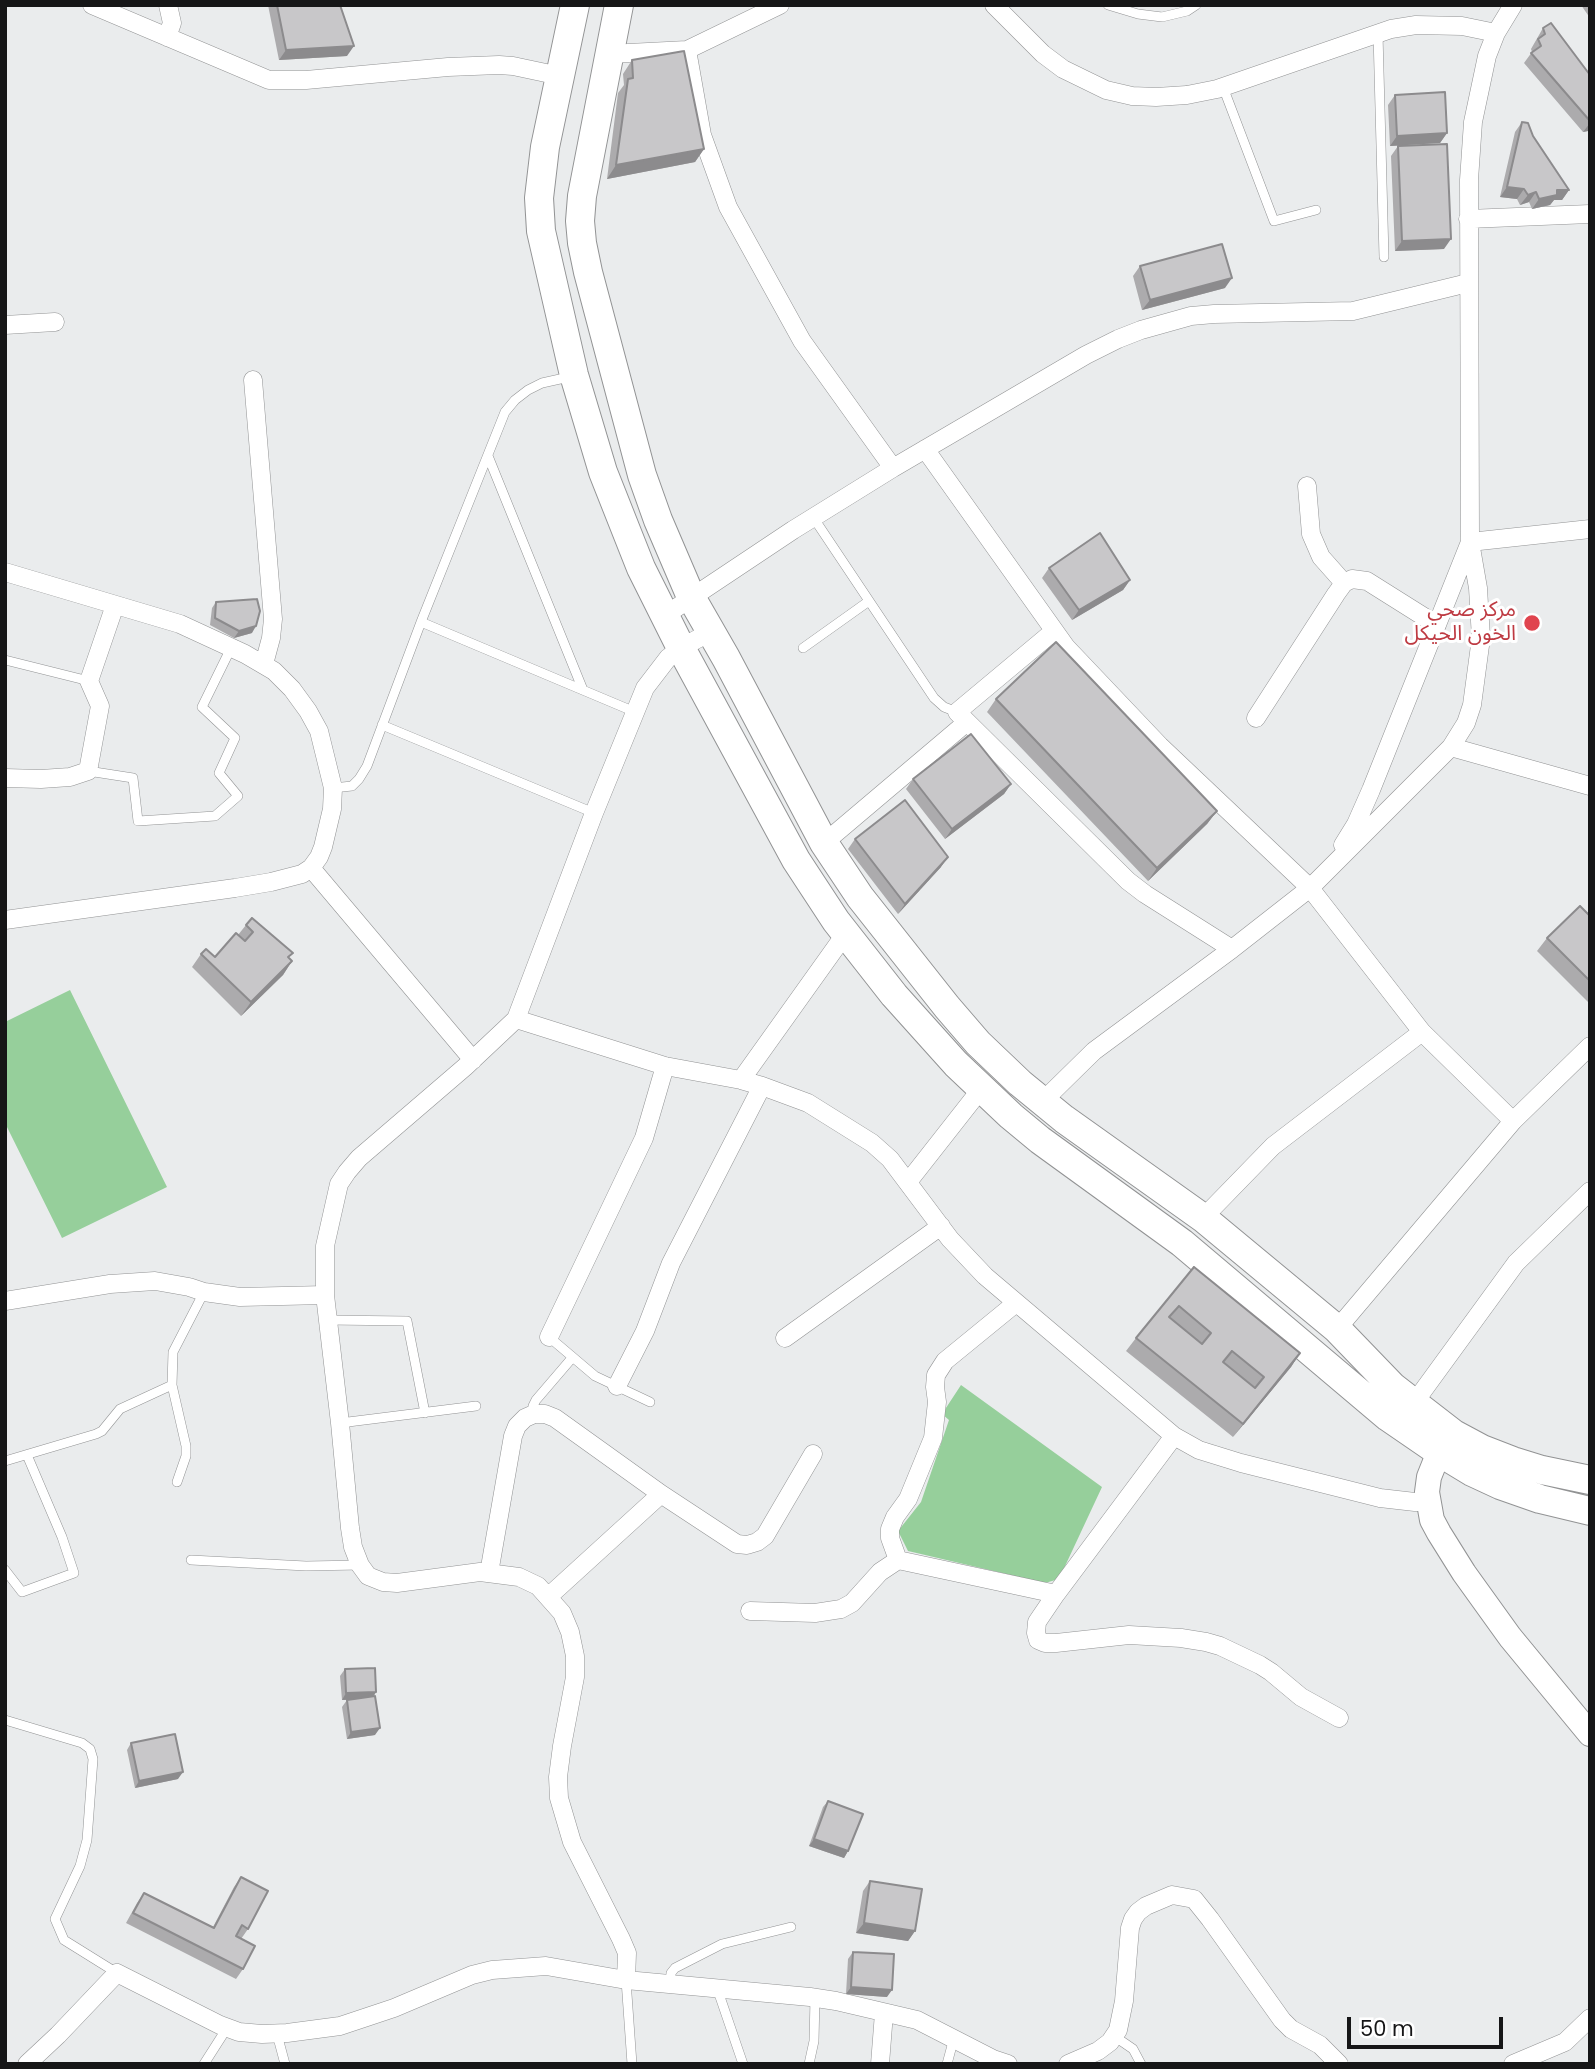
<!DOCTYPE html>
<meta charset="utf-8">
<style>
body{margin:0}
#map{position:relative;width:1595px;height:2069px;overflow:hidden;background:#eaeced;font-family:Poppins,sans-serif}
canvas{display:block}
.frame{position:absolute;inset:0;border:7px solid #161617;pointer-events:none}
.scale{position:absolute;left:1347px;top:2017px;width:156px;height:32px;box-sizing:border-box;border:4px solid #161617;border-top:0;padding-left:9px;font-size:21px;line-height:24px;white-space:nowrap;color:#161617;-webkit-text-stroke:5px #fff;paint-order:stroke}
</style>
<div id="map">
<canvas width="1595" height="2069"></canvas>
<div class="frame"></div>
<div class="scale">50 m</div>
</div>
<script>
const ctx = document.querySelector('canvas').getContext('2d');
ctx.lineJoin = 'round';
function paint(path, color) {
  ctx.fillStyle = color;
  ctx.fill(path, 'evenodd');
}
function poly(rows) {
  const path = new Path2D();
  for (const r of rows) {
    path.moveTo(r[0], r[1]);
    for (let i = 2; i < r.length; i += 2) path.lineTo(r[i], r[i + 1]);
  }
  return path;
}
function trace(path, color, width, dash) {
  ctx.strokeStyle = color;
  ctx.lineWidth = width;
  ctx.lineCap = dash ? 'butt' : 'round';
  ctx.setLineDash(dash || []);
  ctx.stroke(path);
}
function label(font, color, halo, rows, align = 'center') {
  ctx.font = font + ' Poppins,"Noto Sans Arabic",sans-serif';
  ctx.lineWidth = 6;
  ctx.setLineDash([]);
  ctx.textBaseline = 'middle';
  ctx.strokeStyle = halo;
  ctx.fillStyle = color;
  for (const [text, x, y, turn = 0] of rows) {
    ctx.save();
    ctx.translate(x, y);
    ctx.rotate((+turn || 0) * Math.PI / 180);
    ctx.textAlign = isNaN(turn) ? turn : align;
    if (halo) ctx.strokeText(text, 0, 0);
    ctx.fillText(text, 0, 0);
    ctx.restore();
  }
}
const green = poly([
 [70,990,167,1187,62,1238,5,1123,5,1022],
 [961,1385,1102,1487,1059,1579,1045,1583,908,1551,898,1531,921,1502,949,1420,942,1414]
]);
const service = poly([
 [1108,5,1138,14,1162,17,1187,11,1196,5],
 [1378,34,1384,257],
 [1223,87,1274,221,1316,210],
 [488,456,583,690],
 [813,517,934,698,944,707,957,712],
 [421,622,635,712],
 [803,648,869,601],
 [5,660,89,681],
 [382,725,594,813],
 [88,771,133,778,138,821,215,816,238,796,219,773,235,738,202,707,231,648],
 [333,788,352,786,359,779,367,766,421,622,505,412,515,400,528,390,542,383,569,377],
 [328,1320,407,1321,425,1413],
 [549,1337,595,1376,650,1402],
 [534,1414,533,1406,536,1400,572,1358],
 [340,1423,476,1406],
 [5,1461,96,1434,102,1431,120,1409,172,1385],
 [177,1482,186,1456,186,1446,172,1385,173,1352,204,1292],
 [191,1560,306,1566,360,1565],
 [5,1570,22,1592,74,1573,62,1537,27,1455],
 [5,1720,82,1743,90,1749,93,1759,87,1840,80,1866,55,1919,64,1940,117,1973],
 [626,1980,632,2064],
 [670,1984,671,1973,675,1968,722,1944,791,1927],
 [717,1988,743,2064],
 [277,2034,285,2064],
 [1114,2036,1133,2049,1141,2064],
 [204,2064,227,2028],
 [809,2064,814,2041,815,1998],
 [947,2064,954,2038]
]);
const minor = poly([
 [92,5,269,80,306,80,448,67,499,65,513,66,560,76],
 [994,5,1043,54,1063,69,1106,90,1132,96,1156,97,1187,95,1217,89,1391,29,1416,25,1462,26,1496,33],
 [167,37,172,23,168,5],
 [687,50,702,135,728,207,802,341,893,468],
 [609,54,687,50,780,5],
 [1468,219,1590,214],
 [5,325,55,322],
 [253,380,273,619,271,638,264,664],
 [925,449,1066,647,1160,746,1310,888,1422,1032,1513,1121],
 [1307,486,1311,534,1321,557,1344,583],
 [1470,542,1590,529],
 [5,572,180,624,245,654,274,671,292,689,308,711,319,731,333,788,332,809,323,847,319,857,311,868,302,874,271,882,235,888,5,920],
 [664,616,793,530,893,468,1086,355,1118,339,1141,330,1191,316,1214,314,1353,311,1468,283],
 [1054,631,957,712,1128,881,1145,894,1232,949],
 [1256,718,1336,594,1344,583,1352,579,1367,581,1437,625],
 [1451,747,1590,786],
 [5,778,41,779,70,777,88,771,100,706,89,681,115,605],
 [824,843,967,722],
 [1343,845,1356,824,1371,790,1470,542],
 [311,868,473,1060],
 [516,1019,665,1066,741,1080,762,1086,808,1103,872,1143,890,1159,950,1239,985,1276,1174,1436,1199,1450,1241,1463,1380,1498,1415,1502,1428,1502],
 [741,1080,846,933],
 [1042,1102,1094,1051,1232,949,1310,888,1451,747,1466,723,1472,705,1481,638,1478,588,1470,542,1469,180,1473,122,1487,56,1496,33,1513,5],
 [908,1182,981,1089],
 [1203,1218,1273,1146,1422,1032],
 [5,1301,110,1284,155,1281,189,1287,204,1292,240,1297,325,1295],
 [1337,1329,1513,1121,1590,1046],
 [549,1337,644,1138,665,1066],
 [785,1338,941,1226],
 [617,1386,645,1331,671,1263,762,1086],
 [1414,1403,1516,1263,1590,1191],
 [1174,1436,1056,1594,1037,1622,1036,1633,1038,1640,1045,1643,1056,1643,1129,1635,1181,1638,1206,1642,1220,1646,1260,1665,1271,1672,1301,1697,1339,1718],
 [898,1560,890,1538,890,1529,895,1517,908,1499,933,1438,937,1402,935,1387,936,1375,945,1361,1016,1303],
 [489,1573,513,1436,517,1426,525,1418,534,1414,545,1414,555,1418,661,1494,737,1544,747,1545,757,1542,765,1536,813,1454],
 [548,1597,661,1494],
 [750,1611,815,1613,841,1609,852,1603,880,1572,898,1560,1056,1594],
 [626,1980,627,1953,621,1939,572,1842,559,1798,558,1777,562,1746,575,1677,575,1656,570,1632,562,1613,538,1586,519,1577,480,1572,397,1583,383,1582,368,1576,360,1565,353,1547,350,1528,340,1423,325,1295,325,1246,339,1184,347,1172,359,1158,465,1067,516,1019,594,813,645,688,668,658,681,648,710,632],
 [27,2064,58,2035,117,1973,220,2025,239,2032,262,2034,287,2033,340,2026,394,2008,472,1975,492,1970,546,1966,626,1980,810,1997,836,2001,917,2020,993,2059,1008,2064],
 [880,2064,884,2013],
 [1068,2064,1098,2051,1110,2042,1118,2030,1124,2001,1130,1928,1133,1919,1138,1912,1146,1906,1172,1895,1194,1899,1210,1919,1282,2020,1291,2029,1320,2045,1339,2064],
 [1513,2064,1565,2042,1590,2018]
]);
const secondary = poly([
 [1439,1452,1429,1477,1427,1492,1432,1520,1439,1533,1464,1573,1510,1637,1590,1734]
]);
const primary = poly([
 [575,5,545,147,539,198,541,231,574,375,603,472,641,568,681,648,796,860,815,889,836,921,894,995,956,1064,1011,1116,1040,1140,1182,1243,1388,1417,1439,1452,1472,1472,1500,1485,1540,1499,1590,1511],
 [619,5,582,196,580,221,582,243,588,272,642,475,658,520,691,597,726,658,824,843,860,897,947,1007,978,1043,1020,1083,1064,1119,1203,1218,1337,1329,1392,1386,1454,1434,1482,1449,1513,1461,1542,1470,1590,1480]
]);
const wall = poly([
 [268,5,340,5,347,56,279,60],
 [1581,5,1590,5,1590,18],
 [1543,28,1590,75,1590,129,1588,131,1583,132,1524,63,1532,52,1531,49],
 [632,60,704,149,695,162,607,179,618,93,624,85,623,74],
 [1395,95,1447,133,1440,143,1390,146,1388,105],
 [1522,122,1533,136,1569,190,1562,200,1554,200,1550,205,1532,209,1529,202,1520,205,1517,199,1500,197,1515,132],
 [1398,146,1444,249,1395,251,1391,156],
 [1140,266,1225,288,1142,310,1133,276],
 [1049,568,1130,580,1123,590,1072,620,1042,578],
 [216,602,252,633,234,638,210,625,212,608],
 [996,699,1217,811,1207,824,1148,881,987,712],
 [913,779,1011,784,1004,794,945,839,906,789],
 [855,839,941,867,898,914,848,849],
 [1590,916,1590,1004,1537,951,1547,938],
 [246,925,292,961,283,975,241,1016,192,967,201,954,215,957,238,935],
 [1194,1267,1300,1353,1291,1367,1233,1437,1126,1351,1136,1338],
 [345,1669,376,1692,374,1696,375,1735,347,1739,342,1707,347,1700,349,1700,342,1700,340,1676],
 [131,1743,178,1779,135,1788,127,1750],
 [828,1801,848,1851,844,1858,809,1846,823,1807],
 [241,1877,248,1929,241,1939,243,1969,236,1979,126,1923,137,1903,144,1893,213,1927,234,1887],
 [870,1881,915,1931,908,1941,856,1933,863,1891],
 [853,1952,887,1997,846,1994,848,1959]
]);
const shadedWall = poly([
 [354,46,347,56,279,60,286,50],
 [1590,123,1590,129,1588,131,1583,132],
 [1447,133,1440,143,1390,146,1397,136],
 [704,149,695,162,607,179,616,165],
 [1507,187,1524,189,1517,199,1500,197],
 [1557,190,1569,190,1562,200,1554,200,1550,205,1532,209,1539,199],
 [1536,192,1529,202,1520,205,1528,195],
 [1451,239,1444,249,1395,251,1402,241],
 [1232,278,1225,288,1142,310,1150,300],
 [1130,580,1123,590,1072,620,1079,610],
 [256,626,252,633,234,638,239,631],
 [1011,784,1004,794,945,839,952,829],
 [1217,811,1207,824,1148,881,1157,868],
 [948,857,941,867,898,914,905,904],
 [292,961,283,975,241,1016,251,1002],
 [1300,1353,1291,1367,1233,1437,1243,1424],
 [376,1692,372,1698,342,1700,346,1693],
 [380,1728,375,1735,347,1739,351,1732],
 [183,1772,178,1779,135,1788,139,1781],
 [814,1839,848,1851,844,1858,809,1846],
 [864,1923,915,1931,908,1941,856,1933],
 [851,1987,892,1990,887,1997,846,1994]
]);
const building = poly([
 [277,5,340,5,354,46,286,50,277,5],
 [1551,23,1590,75,1590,121,1531,53,1541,46,1538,39,1545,34,1543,28,1551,23],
 [684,51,704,149,616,165,628,79,633,78,632,60,684,51],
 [1445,92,1447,133,1397,136,1395,95,1445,92],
 [1522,122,1528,123,1533,136,1569,190,1557,190,1557,195,1539,199,1536,192,1528,195,1524,189,1507,187,1522,122],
 [1447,144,1451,239,1402,241,1398,146,1447,144],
 [1222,244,1232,278,1150,300,1140,266,1222,244],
 [1100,533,1130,580,1079,610,1049,568,1100,533],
 [257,599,260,611,256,626,239,631,215,618,216,602,257,599],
 [1056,642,1217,811,1157,868,996,699,1056,642],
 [971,734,1011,784,952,829,913,779,971,734],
 [905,800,948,857,905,904,855,839,905,800],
 [1580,906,1590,916,1590,981,1547,938,1580,906],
 [252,918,293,953,288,957,292,961,251,1002,201,954,206,949,215,957,236,933,245,941,253,932,246,925,252,918],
 [1194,1267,1300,1353,1243,1424,1136,1338,1194,1267],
 [1179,1306,1211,1333,1202,1344,1169,1317,1179,1306],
 [1232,1351,1264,1377,1255,1388,1223,1362,1232,1351],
 [375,1668,376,1692,346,1693,345,1669,375,1668],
 [375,1696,380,1728,351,1732,347,1700,375,1696],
 [175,1734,183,1772,139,1781,131,1743,175,1734],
 [828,1801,863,1814,848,1851,814,1839,828,1801],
 [241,1877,268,1891,248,1929,242,1925,236,1936,255,1946,243,1969,133,1913,144,1893,214,1928,241,1877],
 [870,1881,922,1889,915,1931,864,1923,870,1881],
 [853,1952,894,1954,892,1990,851,1987,853,1952]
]);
const markers = [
 [1532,623,9,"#e0444e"]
];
const healthNames = [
 ["مركز صحي",1516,611],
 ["الخون الحيكل",1516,635]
];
paint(green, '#96cf9b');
trace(service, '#929394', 10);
trace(minor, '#929394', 19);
trace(secondary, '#929394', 26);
trace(primary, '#929394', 30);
trace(service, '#fff', 9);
trace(minor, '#fff', 18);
trace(secondary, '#fff', 24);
trace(primary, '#fff', 28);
paint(wall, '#acabad');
paint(shadedWall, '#8c8b8d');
paint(building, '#c8c7c9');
trace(building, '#8c8b8d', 2);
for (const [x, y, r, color] of markers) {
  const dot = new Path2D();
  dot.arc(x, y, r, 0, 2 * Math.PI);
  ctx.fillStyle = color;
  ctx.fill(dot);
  trace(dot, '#fff', 2.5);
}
label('21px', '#be3a42', '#fff', healthNames, 'right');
</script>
